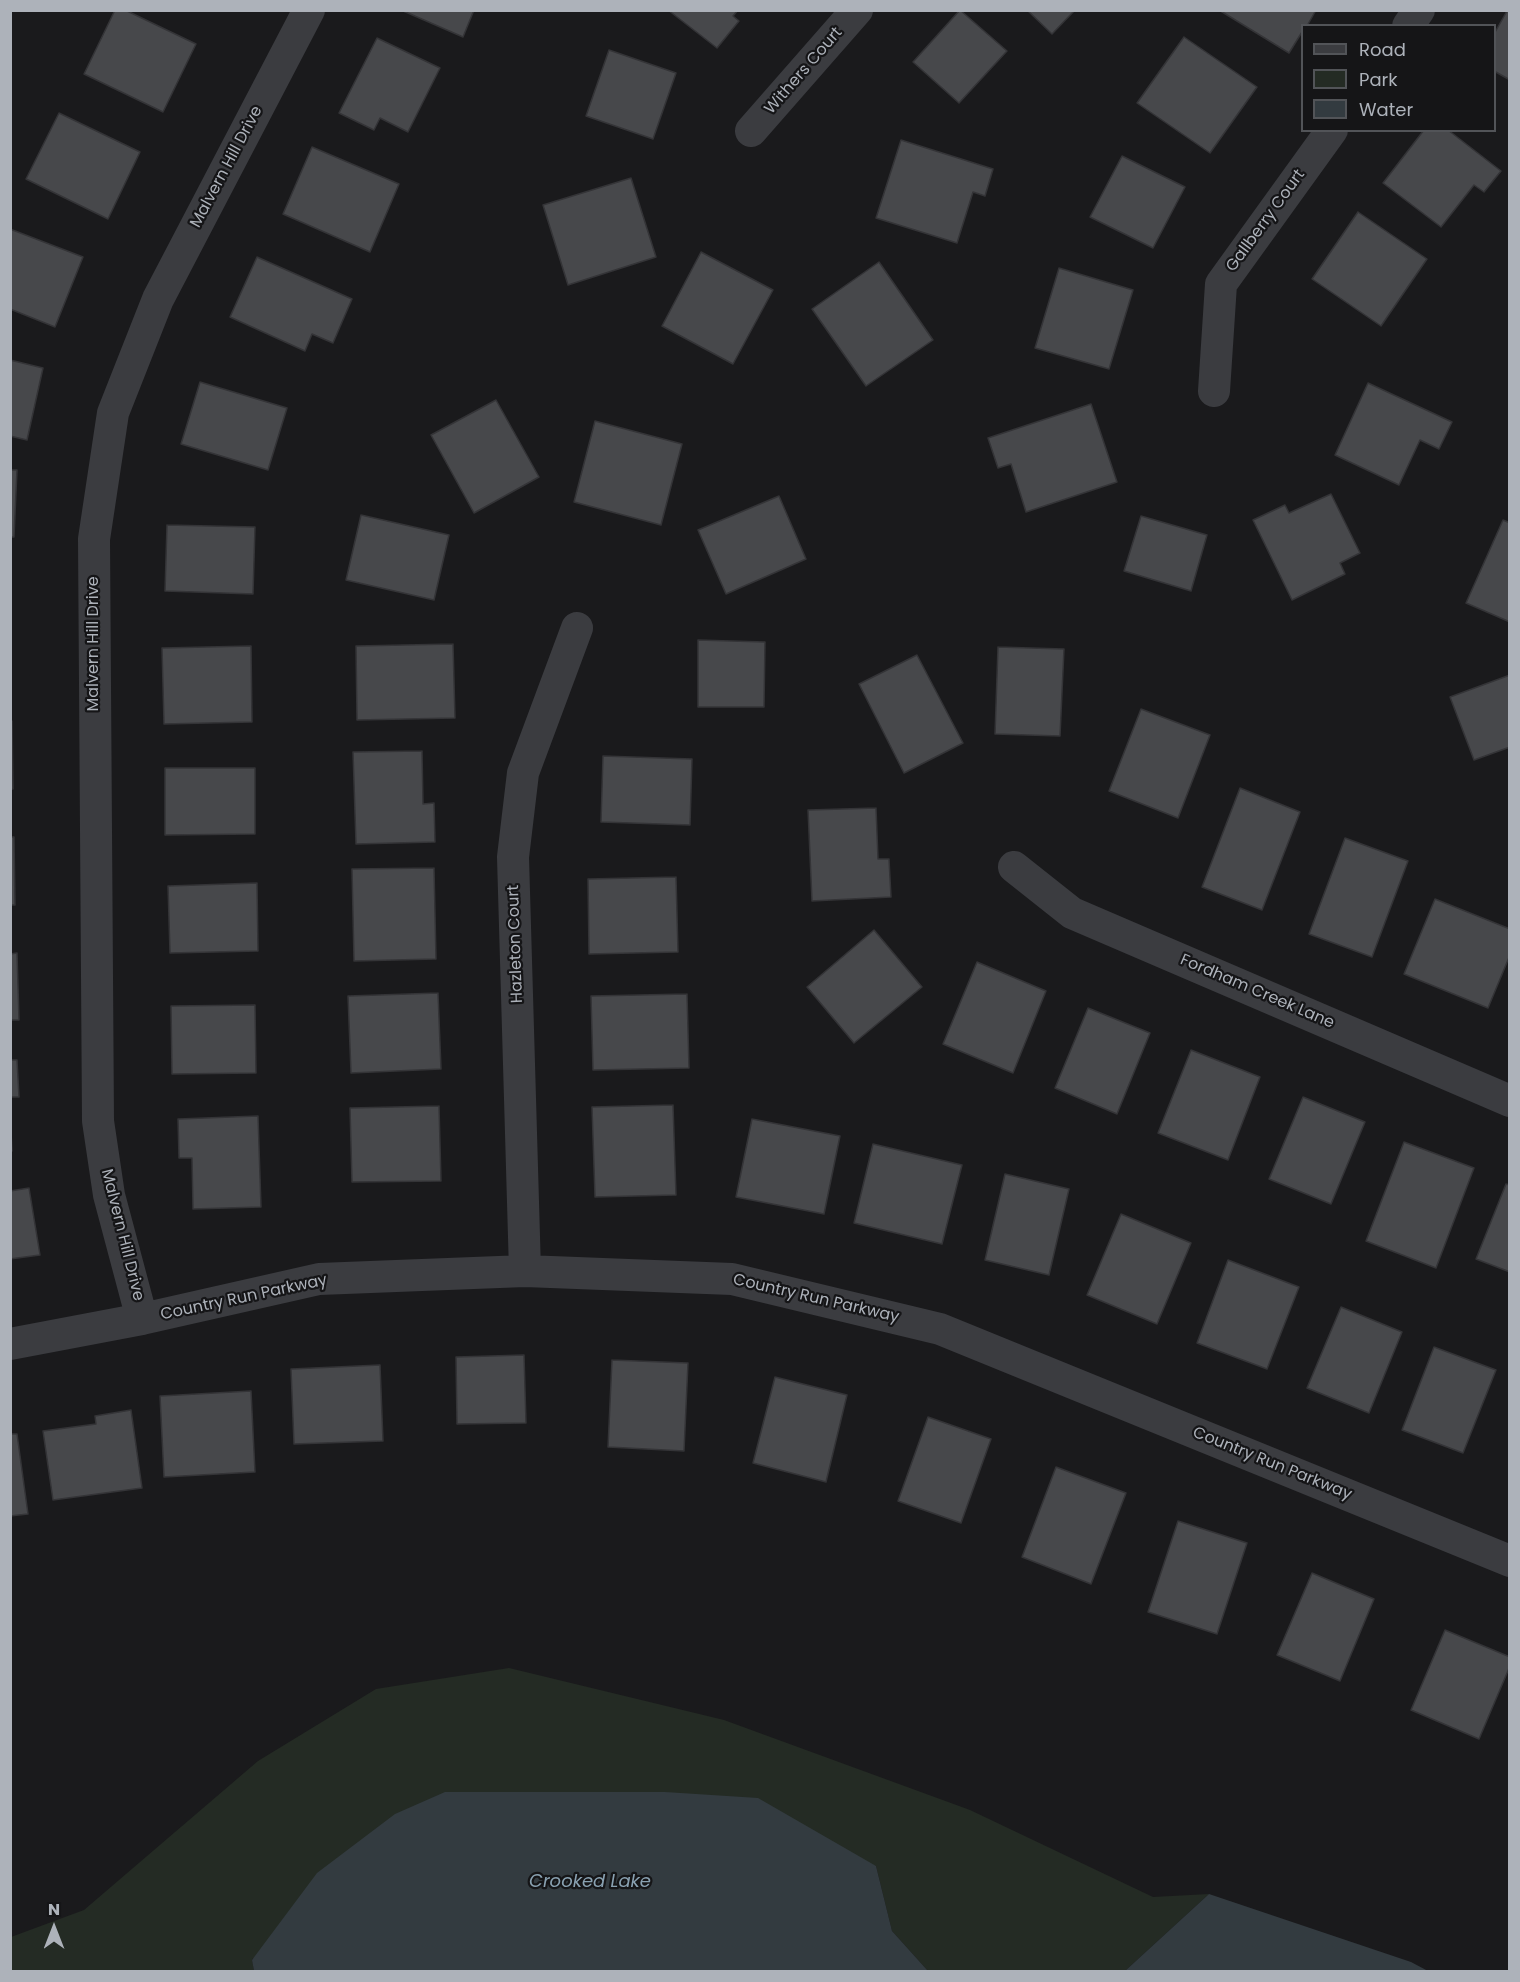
<!DOCTYPE html>
<style>
body{margin:0}
#map{position:relative;width:1520px;height:1982px;overflow:hidden;background:#1a1a1c;font-family:Poppins,sans-serif}
canvas{display:block}
.frame{position:absolute;inset:0;border:12px solid #adb2ba;pointer-events:none}
.legend{position:absolute;left:1301px;top:24px;width:195px;height:108px;box-sizing:border-box;background:#151517;border:2px solid #525458;margin:0;padding:8px 10px;list-style:none;font-size:18px;color:#adb2ba}
.legend li{display:flex;align-items:center;gap:12px;height:30px}
.legend b{width:30px;border:2px solid #525458}
.north{position:absolute;left:24px;top:1898px;width:60px;height:60px;-webkit-text-stroke:4px #151517;paint-order:stroke;rotate:0deg;font-size:16px;font-weight:700;line-height:24px;text-align:center;color:#adb2ba}
.north::after{content:'';display:block;margin:auto;width:21px;height:27px;background:#adb2ba;clip-path:polygon(50% 0,100% 100%,50% 72%,0 100%)}
</style>
<div id="map">
<canvas width="1520" height="1982"></canvas>
<div class="frame"></div>
<ul class="legend">
<li><b style="height:8px;background:#3b3c40"></b>Road</li>
<li><b style="height:16px;background:#242b24"></b>Park</li>
<li><b style="height:16px;background:#333b40"></b>Water</li>
</ul>
<div class="north">N</div>
</div>
<script>
const ctx = document.querySelector('canvas').getContext('2d');
ctx.lineJoin = 'round';
function paint(path, color) {
  ctx.fillStyle = color;
  ctx.fill(path, 'evenodd');
}
function poly(rows) {
  const path = new Path2D();
  for (const r of rows) {
    path.moveTo(r[0], r[1]);
    for (let i = 2; i < r.length; i += 2) path.lineTo(r[i], r[i + 1]);
  }
  return path;
}
function trace(path, color, width, dash) {
  ctx.strokeStyle = color;
  ctx.lineWidth = width;
  ctx.lineCap = dash ? 'butt' : 'round';
  ctx.setLineDash(dash || []);
  ctx.stroke(path);
}
function label(font, color, halo, rows, align = 'center') {
  ctx.font = font + ' Poppins,sans-serif';
  ctx.lineWidth = 4.5;
  ctx.setLineDash([]);
  ctx.textBaseline = 'middle';
  ctx.strokeStyle = halo;
  ctx.fillStyle = color;
  for (const [text, x, y, turn = 0] of rows) {
    ctx.save();
    ctx.translate(x, y);
    ctx.rotate((+turn || 0) * Math.PI / 180);
    ctx.textAlign = isNaN(turn) ? turn : align;
    if (halo) ctx.strokeText(text, 0, 0);
    ctx.fillText(text, 0, 0);
    ctx.restore();
  }
}
const green = poly([
 [509,1668,724,1720,970,1810,1153,1897,1209,1894,1125,1971,928,1971,892,1931,876,1866,665,1792,252,1959,254,1971,11,1972,11,1937,84,1910,258,1761,376,1689]
]);
const water = poly([
 [445,1792,665,1792,758,1798,876,1866,892,1931,928,1971,254,1971,252,1960,317,1873,395,1814],
 [1209,1894,1411,1962,1428,1971,1125,1971]
]);
const building = poly([
 [115,10,125,10,196,44,163,112,84,74,115,10],
 [401,10,474,10,463,37,401,10],
 [668,10,738,10,733,16,739,21,717,48,668,10],
 [960,10,1007,51,959,103,913,62,960,10],
 [1027,10,1075,10,1052,34,1027,10],
 [1219,10,1316,10,1307,26,1302,26,1302,32,1289,53,1219,10],
 [1507,11,1510,13,1510,80,1494,71,1494,34,1507,11],
 [1184,37,1257,87,1210,153,1137,103,1184,37],
 [377,38,440,68,408,132,380,118,374,130,339,113,377,38],
 [609,50,676,73,653,139,586,116,609,50],
 [59,113,140,152,108,219,26,179,59,113],
 [1424,130,1448,130,1501,171,1484,192,1474,185,1441,227,1383,183,1424,130],
 [901,140,993,169,985,196,973,192,957,243,876,218,901,140],
 [312,147,399,184,370,252,283,214,312,147],
 [1122,156,1185,187,1153,248,1090,217,1122,156],
 [631,178,656,257,568,285,543,205,631,178],
 [1358,212,1427,259,1381,326,1312,279,1358,212],
 [10,229,83,257,55,327,10,309,10,229],
 [701,252,773,290,733,364,662,326,701,252],
 [257,257,352,299,333,343,312,334,305,351,230,317,257,257],
 [879,262,933,340,866,386,812,309,879,262],
 [1059,268,1133,290,1109,369,1035,348,1059,268],
 [10,360,43,368,27,440,10,436,10,360],
 [200,382,287,408,268,470,181,444,200,382],
 [1368,383,1452,422,1439,449,1420,440,1399,485,1335,455,1368,383],
 [496,400,539,477,474,513,431,435,496,400],
 [1091,404,1117,482,1026,512,1011,464,998,468,988,438,1091,404],
 [595,421,682,444,661,525,574,502,595,421],
 [10,470,17,470,14,537,10,537,10,470],
 [1331,494,1360,553,1340,563,1345,574,1292,600,1253,520,1285,505,1289,513,1331,494],
 [779,496,806,559,726,594,698,530,779,496],
 [361,515,449,535,434,600,346,580,361,515],
 [1141,516,1207,535,1191,591,1124,571,1141,516],
 [1503,520,1510,523,1510,622,1466,603,1503,520],
 [167,525,255,527,253,594,165,591,167,525],
 [698,640,765,642,764,707,698,707,698,640],
 [453,644,455,718,357,720,356,646,453,644],
 [251,646,252,722,164,724,162,648,251,646],
 [998,647,1064,649,1060,736,995,734,998,647],
 [917,655,963,743,904,773,859,684,917,655],
 [1510,675,1510,747,1474,760,1450,697,1510,675],
 [1141,709,1210,735,1178,818,1109,791,1141,709],
 [10,721,12,721,13,789,10,789,10,721],
 [422,751,423,804,434,803,435,842,356,844,353,752,422,751],
 [603,756,692,759,690,825,601,822,603,756],
 [165,768,255,768,255,834,165,835,165,768],
 [1240,788,1300,812,1262,910,1202,887,1240,788],
 [876,808,878,859,889,859,891,897,812,901,808,810,876,808],
 [10,837,14,837,15,905,10,905,10,837],
 [1345,838,1408,861,1372,957,1309,934,1345,838],
 [434,868,436,959,354,961,352,869,434,868],
 [676,877,678,952,589,954,588,879,676,877],
 [257,883,258,951,170,953,168,886,257,883],
 [1435,899,1510,929,1510,955,1488,1008,1404,974,1435,899],
 [874,930,922,987,854,1043,807,987,874,930],
 [17,953,19,1020,10,1020,10,954,17,953],
 [977,962,1046,991,1013,1073,943,1044,977,962],
 [438,993,441,1069,351,1073,348,996,438,993],
 [687,994,689,1068,593,1070,591,996,687,994],
 [255,1005,256,1073,172,1074,171,1006,255,1005],
 [1088,1008,1150,1033,1117,1114,1055,1088,1088,1008],
 [1191,1050,1260,1077,1228,1160,1158,1133,1191,1050],
 [10,1060,17,1060,19,1097,10,1097,10,1060],
 [1303,1097,1365,1122,1331,1204,1269,1179,1303,1097],
 [673,1105,676,1195,595,1197,592,1107,673,1105],
 [439,1106,441,1181,352,1182,350,1108,439,1106],
 [10,1112,12,1151,10,1151,10,1112],
 [258,1116,261,1207,193,1209,192,1158,179,1158,178,1119,258,1116],
 [752,1119,840,1136,824,1214,736,1197,752,1119],
 [1404,1142,1474,1168,1436,1268,1366,1241,1404,1142],
 [873,1144,962,1165,942,1244,854,1223,873,1144],
 [1005,1174,1069,1189,1049,1275,985,1260,1005,1174],
 [1506,1184,1510,1185,1510,1272,1476,1259,1506,1184],
 [29,1188,40,1255,10,1259,10,1191,29,1188],
 [1121,1214,1191,1243,1157,1324,1087,1295,1121,1214],
 [1228,1260,1299,1287,1267,1369,1197,1343,1228,1260],
 [1341,1307,1402,1332,1369,1413,1307,1388,1341,1307],
 [1434,1347,1496,1370,1463,1453,1402,1430,1434,1347],
 [524,1355,526,1423,457,1424,456,1357,524,1355],
 [612,1360,688,1363,684,1451,608,1447,612,1360],
 [380,1365,383,1441,294,1444,291,1369,380,1365],
 [775,1377,847,1395,826,1482,753,1463,775,1377],
 [251,1391,255,1472,164,1477,160,1396,251,1391],
 [131,1410,142,1488,53,1500,43,1431,96,1424,95,1416,131,1410],
 [928,1417,991,1439,961,1523,898,1501,928,1417],
 [10,1434,17,1434,28,1514,10,1516,10,1434],
 [1056,1467,1126,1493,1091,1584,1022,1557,1056,1467],
 [1178,1521,1247,1543,1217,1634,1148,1612,1178,1521],
 [1312,1573,1374,1599,1340,1681,1277,1655,1312,1573],
 [1445,1630,1510,1657,1510,1666,1479,1739,1411,1710,1445,1630]
]);
const minor = poly([
 [1408,26,1419,10],
 [751,131,857,10],
 [1214,391,1221,284,1332,130],
 [1014,867,1072,913,1510,1101],
 [525,1271,513,857,523,773,577,628],
 [142,1319,109,1195,98,1121,94,539,113,413,158,299,309,10],
 [10,1344,142,1319,319,1279,525,1271,732,1279,940,1329,1510,1561]
]);
const streetNames = [
 ["Withers Court",804,71,-49],
 ["Malvern Hill Drive",227,167,-62],
 ["Gallberry Court",1266,221,-54],
 ["Malvern Hill Drive",94,644,-90],
 ["Hazleton Court",516,944,-92],
 ["Fordham Creek Lane",1257,992,23],
 ["Malvern Hill Drive",122,1235,76],
 ["Country Run Parkway",244,1298,-12],
 ["Country Run Parkway",816,1299,13],
 ["Country Run Parkway",1272,1464,22]
];
const waterNames = [
 ["Crooked Lake",590,1882]
];
paint(green, '#242b24');
paint(water, '#333b40');
paint(building, '#47484b');
trace(building, '#343437', 1.5);
trace(minor, '#3b3c40', 32);
label('16px', '#adb2ba', '#151517', streetNames);
label('italic 18px', '#89a1b1', '#151517', waterNames);
</script>
